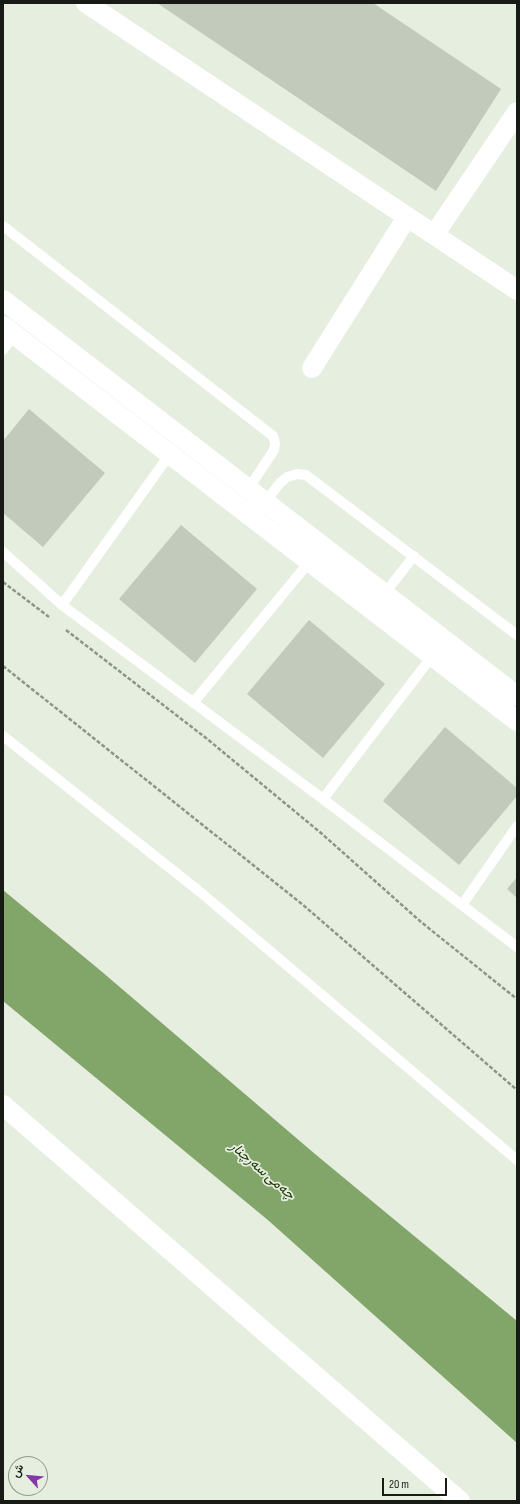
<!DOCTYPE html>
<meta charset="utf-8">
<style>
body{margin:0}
#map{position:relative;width:520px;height:1504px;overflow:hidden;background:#e5eedf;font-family:"Sofia Sans Condensed",Vazirmatn,sans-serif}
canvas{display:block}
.frame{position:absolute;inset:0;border:4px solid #171a15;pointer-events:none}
.north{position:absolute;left:8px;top:1456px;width:40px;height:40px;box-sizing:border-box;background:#e5eedf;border:1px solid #93998e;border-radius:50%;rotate:297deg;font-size:11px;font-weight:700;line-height:16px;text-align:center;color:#171a15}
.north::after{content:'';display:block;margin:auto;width:14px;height:18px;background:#8337a8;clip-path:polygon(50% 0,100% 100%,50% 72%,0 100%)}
.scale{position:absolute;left:382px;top:1478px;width:65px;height:18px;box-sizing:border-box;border:2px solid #171a15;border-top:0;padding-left:5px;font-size:12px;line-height:14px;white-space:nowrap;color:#171a15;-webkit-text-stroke:3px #e5eedf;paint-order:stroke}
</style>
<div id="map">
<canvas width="520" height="1504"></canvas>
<div class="frame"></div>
<div class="north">ش</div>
<div class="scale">20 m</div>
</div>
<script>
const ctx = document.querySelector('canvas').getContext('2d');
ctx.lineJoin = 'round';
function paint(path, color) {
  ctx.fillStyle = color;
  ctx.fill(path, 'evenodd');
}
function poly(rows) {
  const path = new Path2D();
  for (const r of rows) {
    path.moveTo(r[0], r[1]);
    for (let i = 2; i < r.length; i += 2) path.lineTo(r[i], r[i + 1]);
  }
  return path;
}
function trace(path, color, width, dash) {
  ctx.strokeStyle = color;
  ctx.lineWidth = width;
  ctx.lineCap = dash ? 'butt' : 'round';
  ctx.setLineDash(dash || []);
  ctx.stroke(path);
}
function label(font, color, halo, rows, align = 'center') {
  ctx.font = font + ' "Sofia Sans Condensed",Vazirmatn,sans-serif';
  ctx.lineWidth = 3.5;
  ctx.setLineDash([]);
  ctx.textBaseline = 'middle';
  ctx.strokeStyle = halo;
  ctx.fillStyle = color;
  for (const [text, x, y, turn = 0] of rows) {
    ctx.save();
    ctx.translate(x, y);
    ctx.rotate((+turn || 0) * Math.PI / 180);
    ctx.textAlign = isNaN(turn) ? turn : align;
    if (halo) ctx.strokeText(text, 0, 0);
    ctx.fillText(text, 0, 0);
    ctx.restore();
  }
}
const water = poly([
 [3,890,101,971,315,1154,517,1321,517,1443,269,1221,3,1001]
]);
const building = poly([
 [157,3,373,3,501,89,436,191],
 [29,409,105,473,43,547,3,513,3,441],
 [181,525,257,589,195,663,119,599],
 [309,620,385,684,323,758,247,694],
 [445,727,517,788,517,796,459,865,383,801],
 [517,877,517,898,507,889]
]);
const path = poly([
 [3,582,49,617],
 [66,630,206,738,321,833,421,922,517,999],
 [3,666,302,904,517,1090]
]);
const service = poly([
 [3,226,273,436,275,443,274,450,249,488],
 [3,350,14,335],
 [266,501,280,483,287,477,297,474,306,475,517,635],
 [3,552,62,605,323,799,517,947],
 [385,593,414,556],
 [62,605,170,454],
 [193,703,310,561],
 [3,736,199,891,517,1160],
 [323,799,433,655],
 [462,905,517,826]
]);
const minor = poly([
 [86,3,517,290],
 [434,235,517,112],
 [3,300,517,696],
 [3,326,517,721],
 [312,368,407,217],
 [3,1105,460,1501]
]);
const waterNames = [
 ["چەمی سەرچنار",262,1171,41]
];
paint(water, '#82a569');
paint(building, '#c1cabb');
trace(path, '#8e9489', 2.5, [4, 2]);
trace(service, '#fff', 10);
trace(minor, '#fff', 20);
label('italic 14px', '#1f3609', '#e5eedf', waterNames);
</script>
